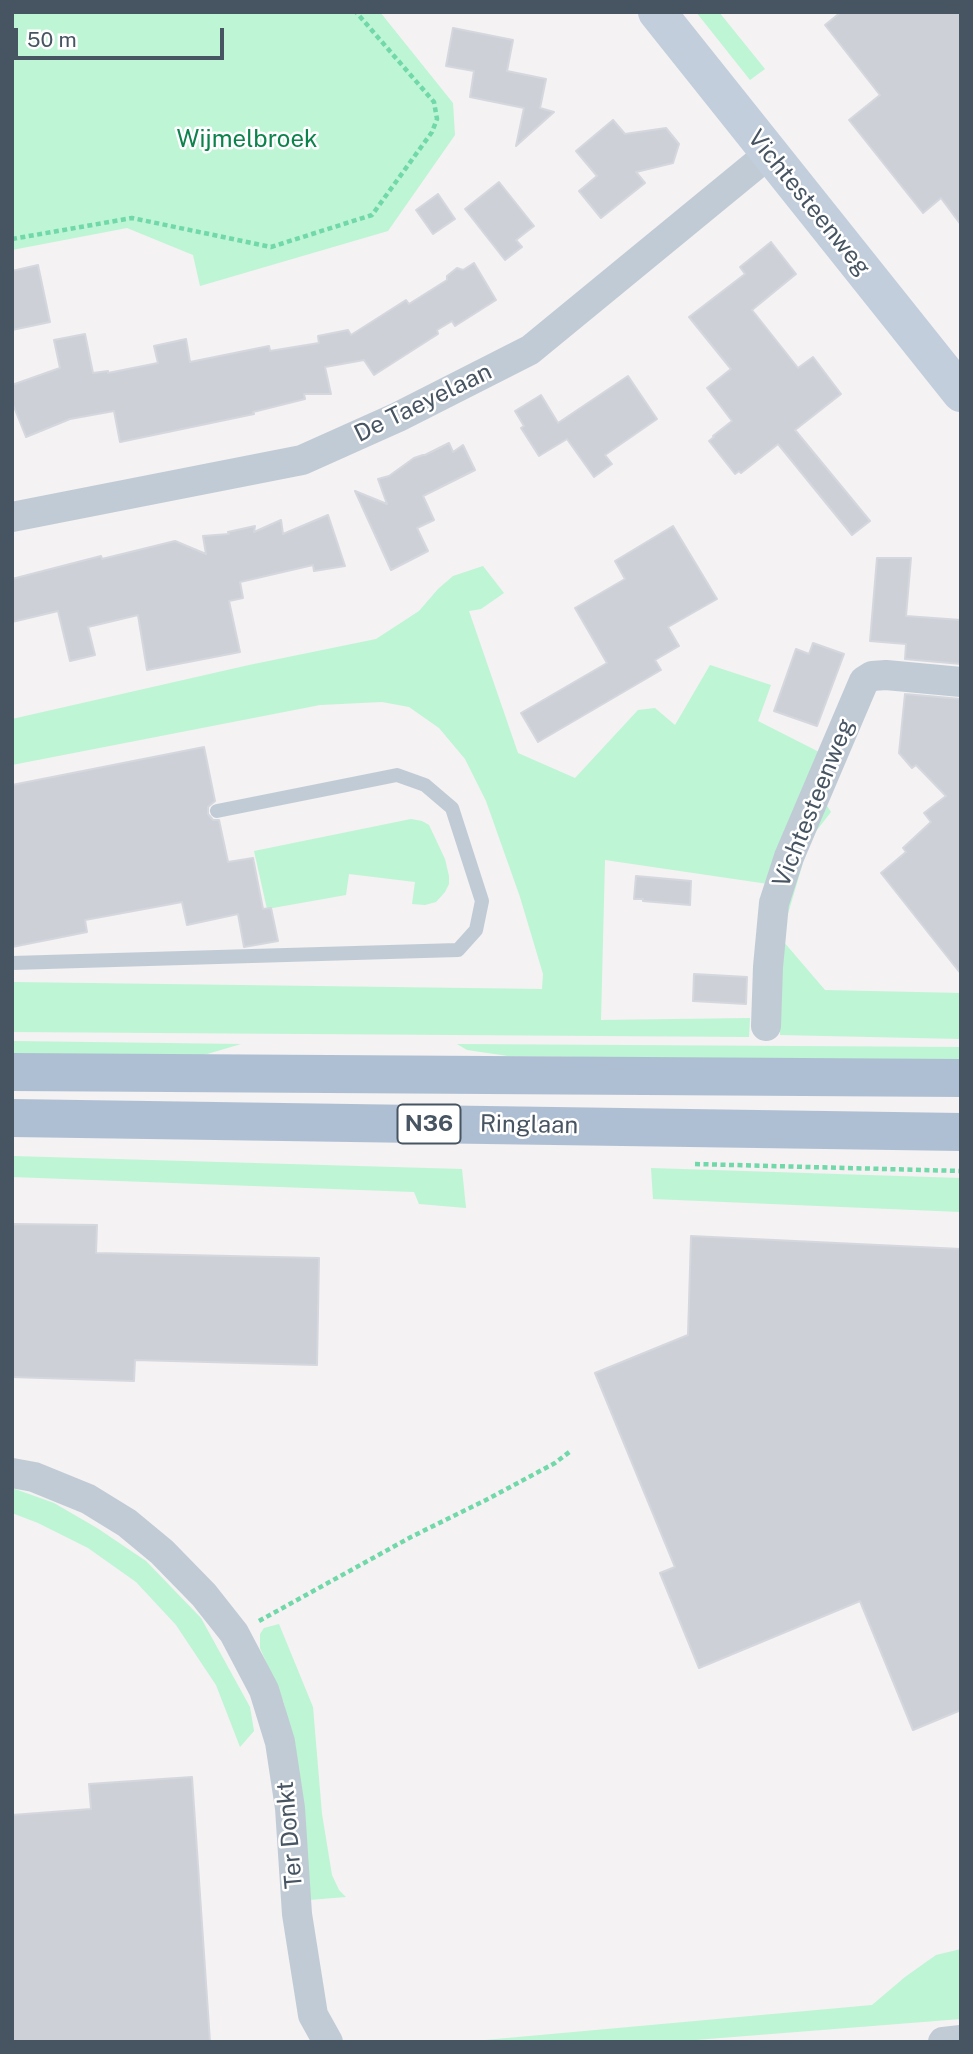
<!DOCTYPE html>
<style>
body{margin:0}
#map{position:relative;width:973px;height:2054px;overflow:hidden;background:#f4f2f2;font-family:"Public Sans",sans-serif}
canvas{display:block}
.frame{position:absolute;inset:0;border:14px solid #475462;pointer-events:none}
.scale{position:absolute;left:14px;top:28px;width:210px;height:32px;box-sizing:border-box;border:4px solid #475462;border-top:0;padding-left:9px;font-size:21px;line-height:24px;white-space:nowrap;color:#475462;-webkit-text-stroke:5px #fff;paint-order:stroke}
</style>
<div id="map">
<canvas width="973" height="2054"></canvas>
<div class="frame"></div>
<div class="scale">50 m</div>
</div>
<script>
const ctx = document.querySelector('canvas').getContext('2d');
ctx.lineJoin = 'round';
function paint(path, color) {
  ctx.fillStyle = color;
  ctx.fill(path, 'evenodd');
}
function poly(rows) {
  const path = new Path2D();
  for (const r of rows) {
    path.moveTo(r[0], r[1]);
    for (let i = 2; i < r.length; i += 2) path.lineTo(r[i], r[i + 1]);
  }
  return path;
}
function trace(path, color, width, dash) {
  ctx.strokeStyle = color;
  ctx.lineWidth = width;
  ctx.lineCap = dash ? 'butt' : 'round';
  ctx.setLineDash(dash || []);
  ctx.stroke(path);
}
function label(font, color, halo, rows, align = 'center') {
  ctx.font = font + ' "Public Sans",sans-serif';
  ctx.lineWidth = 5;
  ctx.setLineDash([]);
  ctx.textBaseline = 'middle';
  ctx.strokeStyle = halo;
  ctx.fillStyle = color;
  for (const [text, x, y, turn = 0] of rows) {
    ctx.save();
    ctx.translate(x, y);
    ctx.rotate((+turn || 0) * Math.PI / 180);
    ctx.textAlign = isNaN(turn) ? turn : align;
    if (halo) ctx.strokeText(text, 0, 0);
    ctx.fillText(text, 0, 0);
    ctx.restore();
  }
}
const green = poly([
 [12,12,380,12,453,103,455,135,388,231,200,286,193,255,127,228,12,250],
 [696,12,719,12,765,69,750,80],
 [483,566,504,593,481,609,469,611,518,753,575,778,638,710,655,708,675,725,710,665,771,685,758,721,825,755,775,885,605,860,601,1020,750,1018,749,1037,12,1032,12,982,542,989,543,974,520,897,486,801,465,759,439,728,409,707,382,702,320,705,12,765,12,719,249,665,376,639,419,611,438,589,453,576],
 [820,795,831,812,810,839,785,924,783,941,825,990,961,993,961,1039,780,1035,777,926],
 [411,819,422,821,429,825,445,859,449,876,449,884,445,892,436,902,425,905,412,904,415,882,349,874,346,895,267,909,254,851],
 [12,1041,241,1044,197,1057,12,1055],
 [457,1044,961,1047,961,1062,508,1056,467,1050],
 [12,1156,462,1169,466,1208,419,1204,414,1192,12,1177],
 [651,1168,961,1178,961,1212,653,1199],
 [12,1488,54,1503,97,1528,146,1561,201,1618,250,1707,254,1731,240,1747,216,1685,176,1625,136,1582,88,1548,38,1523,12,1513],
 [279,1624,313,1707,322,1814,332,1875,339,1890,346,1897,309,1900,294,1759,284,1703,260,1648,260,1634,264,1628],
 [961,1949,961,2019,670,2042,463,2042,872,2005,905,1977,936,1955]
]);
const building = poly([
 [841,12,961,12,961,225,941,198,923,213,849,120,880,95,825,25,841,12],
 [453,28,513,40,507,71,546,79,540,108,554,112,516,146,524,108,470,97,474,71,446,66,453,28],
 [613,120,625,134,666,128,679,144,673,163,636,172,645,183,601,218,579,191,597,176,576,151,613,120],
 [499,182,534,226,516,240,522,247,505,260,465,209,499,182],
 [438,194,455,219,433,234,416,210,438,194],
 [771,242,796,274,752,310,798,368,813,357,841,394,795,430,870,521,852,535,778,444,741,473,739,471,735,474,709,441,714,437,713,436,732,421,707,388,731,369,689,317,745,274,740,267,771,242],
 [474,263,496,300,455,326,452,321,437,330,438,334,374,375,364,360,325,367,331,394,304,394,305,399,253,412,254,414,120,442,114,411,70,419,26,437,12,402,12,385,60,368,54,340,85,334,93,373,108,371,108,373,158,363,154,346,186,339,190,362,269,346,270,351,319,343,318,336,348,330,351,335,406,300,409,304,447,280,447,276,457,268,463,270,474,263],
 [38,265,50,322,12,330,12,271,38,265],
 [628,376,657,419,605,455,612,464,594,477,567,439,539,456,521,428,524,426,515,411,541,395,558,423,628,376],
 [449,443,453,452,463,445,475,470,423,496,434,520,417,528,428,551,391,570,355,491,387,504,378,479,389,476,414,458,423,455,425,455,449,443],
 [328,515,345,566,314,571,313,565,240,582,243,598,229,601,240,652,147,670,138,615,88,627,95,655,70,661,58,611,12,622,12,579,101,556,102,559,175,541,206,554,203,536,229,534,228,532,255,526,254,532,281,520,283,534,328,515],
 [673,526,717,599,668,627,679,646,655,660,661,670,538,742,521,713,607,663,575,608,625,579,615,561,673,526],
 [877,558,911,558,906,616,961,620,961,664,905,659,906,644,870,641,877,558],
 [813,643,844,654,817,726,774,711,796,649,809,654,813,643],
 [905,694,961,699,961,974,881,873,906,852,903,848,931,822,924,813,946,796,916,765,912,768,899,753,905,694],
 [204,747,215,801,208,807,208,814,213,820,219,820,228,862,253,858,263,909,271,908,278,941,244,947,238,914,187,925,182,902,85,920,87,932,12,947,12,785,204,747],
 [636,876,691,881,690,905,643,901,643,899,634,899,636,876],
 [694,974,747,977,746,1004,693,1001,694,974],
 [12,1224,97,1225,96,1253,319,1258,317,1365,135,1360,134,1381,12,1377,12,1224],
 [691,1236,961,1249,961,1710,913,1730,860,1601,699,1668,660,1573,675,1567,595,1373,688,1335,691,1236],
 [192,1777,210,2042,12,2042,12,1815,91,1809,89,1784,192,1777]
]);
const path = poly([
 [12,239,132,218,271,247,372,215,432,132,437,119,434,102,356,12],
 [695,1164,961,1171],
 [259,1621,411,1537,486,1500,555,1463,572,1450]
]);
const lane = poly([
 [12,963,458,950,476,930,482,901,452,808,425,785,397,775,217,811]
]);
const street = poly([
 [12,517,302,460,398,417,530,350,770,153],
 [766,1026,768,967,774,903,789,857,864,681,872,676,886,675,961,682],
 [12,1473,34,1477,88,1499,127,1523,162,1552,204,1595,234,1633,264,1690,280,1742,290,1808,297,1914,313,2015,328,2042],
 [943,2042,961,2040]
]);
const secondary = poly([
 [657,12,961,393]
]);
const primary = poly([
 [12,1072,961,1078],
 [12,1118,961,1132]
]);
const shields = [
 [429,1124,63]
];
const shieldNames = [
 ["N36",429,1124]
];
const parkNames = [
 ["Wijmelbroek",247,140]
];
const streetNames = [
 ["Vichtesteenweg",809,203,51],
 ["De Taeyelaan",423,403,-26],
 ["Vichtesteenweg",814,803,-68],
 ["Ringlaan",529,1125,1],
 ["Ter Donkt",290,1835,-95]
];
paint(green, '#bdf5d5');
paint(building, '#cdd0d7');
trace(building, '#d5d7de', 2);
trace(path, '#70d8a9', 4.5, [5, 3.5]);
trace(lane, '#c1cbd5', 14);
trace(street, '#c1cbd5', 30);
trace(secondary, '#c2cedc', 38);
trace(primary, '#afbfd3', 38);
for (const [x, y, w] of shields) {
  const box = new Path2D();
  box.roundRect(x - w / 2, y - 19.5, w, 39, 5);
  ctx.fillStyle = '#fff';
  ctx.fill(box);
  trace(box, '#475462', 2);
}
label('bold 23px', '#475462', null, shieldNames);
label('24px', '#0c824c', '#fff', parkNames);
label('24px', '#475462', '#fff', streetNames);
</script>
